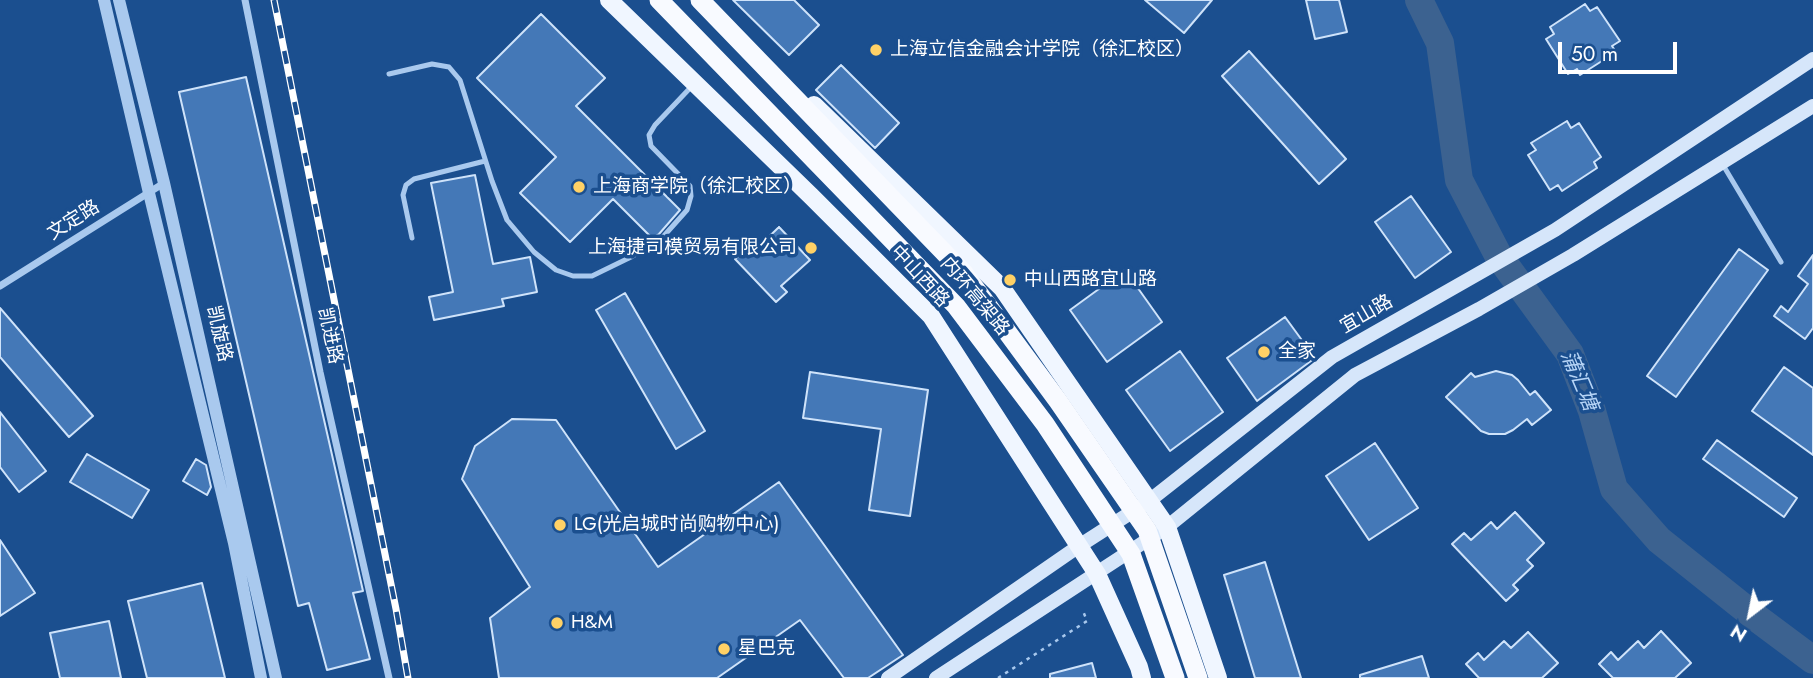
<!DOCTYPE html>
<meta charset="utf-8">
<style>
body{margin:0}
#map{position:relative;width:1813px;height:678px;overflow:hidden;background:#1b4f8f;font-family:Jost,sans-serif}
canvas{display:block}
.north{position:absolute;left:1715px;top:580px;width:70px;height:70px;-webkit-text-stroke:5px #1b4f8f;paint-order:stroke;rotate:212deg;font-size:19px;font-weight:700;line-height:28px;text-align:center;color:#fff}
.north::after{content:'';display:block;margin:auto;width:24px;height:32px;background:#fff;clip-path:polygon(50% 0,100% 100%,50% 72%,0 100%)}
.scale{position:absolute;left:1558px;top:42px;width:119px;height:32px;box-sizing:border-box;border:4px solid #fff;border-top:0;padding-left:9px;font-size:21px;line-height:24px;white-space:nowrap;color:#fff;-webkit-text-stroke:5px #1b4f8f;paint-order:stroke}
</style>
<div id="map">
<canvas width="1813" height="678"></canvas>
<div class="north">N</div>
<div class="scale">50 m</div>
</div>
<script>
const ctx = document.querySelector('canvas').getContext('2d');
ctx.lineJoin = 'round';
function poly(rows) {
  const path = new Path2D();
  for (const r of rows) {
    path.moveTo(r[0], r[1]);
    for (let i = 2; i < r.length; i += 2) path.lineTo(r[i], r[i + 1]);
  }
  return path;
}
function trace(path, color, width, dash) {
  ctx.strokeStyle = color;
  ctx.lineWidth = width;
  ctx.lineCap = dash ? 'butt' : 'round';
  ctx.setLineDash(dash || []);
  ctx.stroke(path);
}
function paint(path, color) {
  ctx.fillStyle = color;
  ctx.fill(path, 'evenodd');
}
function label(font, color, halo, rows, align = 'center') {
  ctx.font = font + ' Jost,"Noto Sans SC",sans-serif';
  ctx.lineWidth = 7;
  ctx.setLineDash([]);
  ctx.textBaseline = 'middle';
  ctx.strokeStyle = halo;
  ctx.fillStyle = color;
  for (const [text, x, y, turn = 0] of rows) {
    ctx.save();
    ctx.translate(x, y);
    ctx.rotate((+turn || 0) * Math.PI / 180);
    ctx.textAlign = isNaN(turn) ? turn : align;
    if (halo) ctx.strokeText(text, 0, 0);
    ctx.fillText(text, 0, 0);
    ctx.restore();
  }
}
const river = poly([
 [1419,0,1440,43,1459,180,1498,255,1570,354,1592,411,1614,489,1659,540,1758,619,1813,660]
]);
const building = poly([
 [733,0,794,0,819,25,789,55,733,0],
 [1145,0,1212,0,1184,33,1145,0],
 [1306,0,1339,0,1347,32,1315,39,1306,0],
 [1585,4,1590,11,1597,7,1620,41,1612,46,1616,52,1580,75,1577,69,1568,74,1546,39,1554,34,1550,27,1585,4],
 [541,14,605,78,576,106,680,210,659,234,652,238,613,199,570,242,520,193,556,157,477,78,541,14],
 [1249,51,1346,159,1319,184,1222,76,1249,51],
 [841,65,899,123,875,148,816,90,841,65],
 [246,77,363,591,353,593,370,659,327,670,309,603,298,606,179,92,246,77],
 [1567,121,1571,128,1579,123,1601,157,1594,162,1597,168,1562,191,1558,185,1550,190,1528,155,1536,150,1531,143,1567,121],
 [475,175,493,264,530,257,537,292,502,299,504,306,434,320,429,297,453,292,431,183,475,175],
 [1411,196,1451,252,1415,278,1375,222,1411,196],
 [779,227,810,260,781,286,787,292,776,302,735,259,746,249,751,254,779,227],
 [1739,249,1768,270,1676,397,1647,376,1739,249],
 [1813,255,1813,328,1805,339,1774,316,1781,306,1788,312,1808,284,1798,276,1813,255],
 [1125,270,1162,322,1107,362,1070,310,1125,270],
 [625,293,705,431,676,449,596,310,625,293],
 [0,308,93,416,69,437,0,357,0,308],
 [1285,317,1315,358,1257,401,1227,358,1285,317],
 [1180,351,1223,412,1170,451,1126,390,1180,351],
 [1784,367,1813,388,1813,455,1752,411,1784,367],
 [1496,371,1512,375,1518,380,1530,395,1535,391,1551,410,1532,425,1527,419,1513,430,1505,434,1489,434,1481,431,1446,397,1471,373,1475,377,1496,371],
 [810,372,928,390,910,516,869,510,881,429,803,418,810,372],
 [0,412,46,471,19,492,0,467,0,412],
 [512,419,556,420,658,567,779,482,903,655,868,678,844,678,800,620,717,678,499,678,490,618,530,587,462,479,475,446,512,419],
 [1717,440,1797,498,1784,517,1703,459,1717,440],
 [1375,443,1418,508,1369,540,1326,476,1375,443],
 [87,454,149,490,132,518,70,482,87,454],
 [196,459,206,465,211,487,207,495,183,481,196,459],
 [1515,512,1544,543,1527,560,1533,566,1513,585,1518,590,1506,601,1452,544,1464,533,1471,540,1491,522,1497,529,1515,512],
 [0,540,35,593,0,616,0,540],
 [1265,562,1301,678,1255,678,1224,575,1265,562],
 [202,583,225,678,147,678,128,601,202,583],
 [109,621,121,678,60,678,50,633,109,621],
 [1661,631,1691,663,1675,678,1613,678,1599,664,1611,652,1618,660,1638,641,1644,648,1661,631],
 [1528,632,1558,663,1542,678,1479,678,1466,664,1478,653,1484,660,1504,641,1511,648,1528,632],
 [1422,656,1429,678,1360,678,1360,675,1422,656],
 [1092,663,1096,678,1050,678,1050,674,1092,663]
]);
const path = poly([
 [998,678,1087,621,1083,611]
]);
const service = poly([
 [389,74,432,64,449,67,460,80,492,181,507,220,534,252,556,270,573,276,592,276,631,257,662,238,687,210,691,196,690,186,651,146,649,135,655,125,692,86],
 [1723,165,1781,262],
 [412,238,403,195,406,185,414,179,485,161]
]);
const minor = poly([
 [245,0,320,372,389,678],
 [0,286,164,183]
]);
const tertiary = poly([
 [104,0,149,193,234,543,261,678],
 [119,0,164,183,276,678]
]);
const secondary = poly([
 [888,678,1079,546,1149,501,1332,357,1555,230,1813,59],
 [936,678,1167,527,1355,375,1479,309,1573,255,1813,106]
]);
const primary = poly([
 [609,0,811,196,931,316,1097,574,1139,667,1142,678],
 [814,105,1002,288,1167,527,1218,678]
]);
const rail = poly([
 [274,0,396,609,408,678]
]);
const trunkBridge = poly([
 [659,0,956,306,1045,424,1131,554,1175,678],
 [700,0,963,272,1058,401,1147,530,1198,678]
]);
const markers = [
 [876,50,7,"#ffd166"],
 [579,187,7,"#ffd166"],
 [811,248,7,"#ffd166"],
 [1010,280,7,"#ffd166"],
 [1264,352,7,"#ffd166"],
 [560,525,7,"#ffd166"],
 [557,623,7,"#ffd166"],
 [724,649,7,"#ffd166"]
];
const poiNames = [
 ["上海立信金融会计学院（徐汇校区）",890,50],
 ["上海商学院（徐汇校区）",593,187],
 ["上海捷司模贸易有限公司",797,248,"right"],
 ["中山西路宜山路",1024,280],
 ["全家",1278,352],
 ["LG(光启城时尚购物中心)",574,525],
 ["H&M",571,623],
 ["星巴克",738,649]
];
const streetNames = [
 ["文定路",74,221,-32],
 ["中山西路",919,277,47],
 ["内环高架路",974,297,50],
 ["宜山路",1367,315,-30],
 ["凯旋路",218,334,77],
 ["凯进路",329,336,78]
];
const waterNames = [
 ["蒲汇塘",1578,381,67]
];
trace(river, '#3c6290', 28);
paint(building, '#4478b7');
trace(building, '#cfe3fa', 2);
trace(path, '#a9c9ee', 2.5, [3.5, 5]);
trace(service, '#a9c9ee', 5);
trace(minor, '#a9c9ee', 7);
trace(tertiary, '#a9c9ee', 12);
trace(secondary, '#d6e6fa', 14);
trace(primary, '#f0f6ff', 18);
trace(rail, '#fff', 7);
trace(rail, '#1b4f8f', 4.5, [13]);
trace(trunkBridge, '#f8faff', 19);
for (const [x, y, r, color] of markers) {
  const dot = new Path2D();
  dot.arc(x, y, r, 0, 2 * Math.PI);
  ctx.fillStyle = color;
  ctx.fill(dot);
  trace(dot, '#1b4f8f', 2.5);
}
label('19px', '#fff', '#1b4f8f', poiNames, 'left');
label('19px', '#fff', '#1b4f8f', streetNames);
label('italic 21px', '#b5d3f5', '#1b4f8f', waterNames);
</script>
